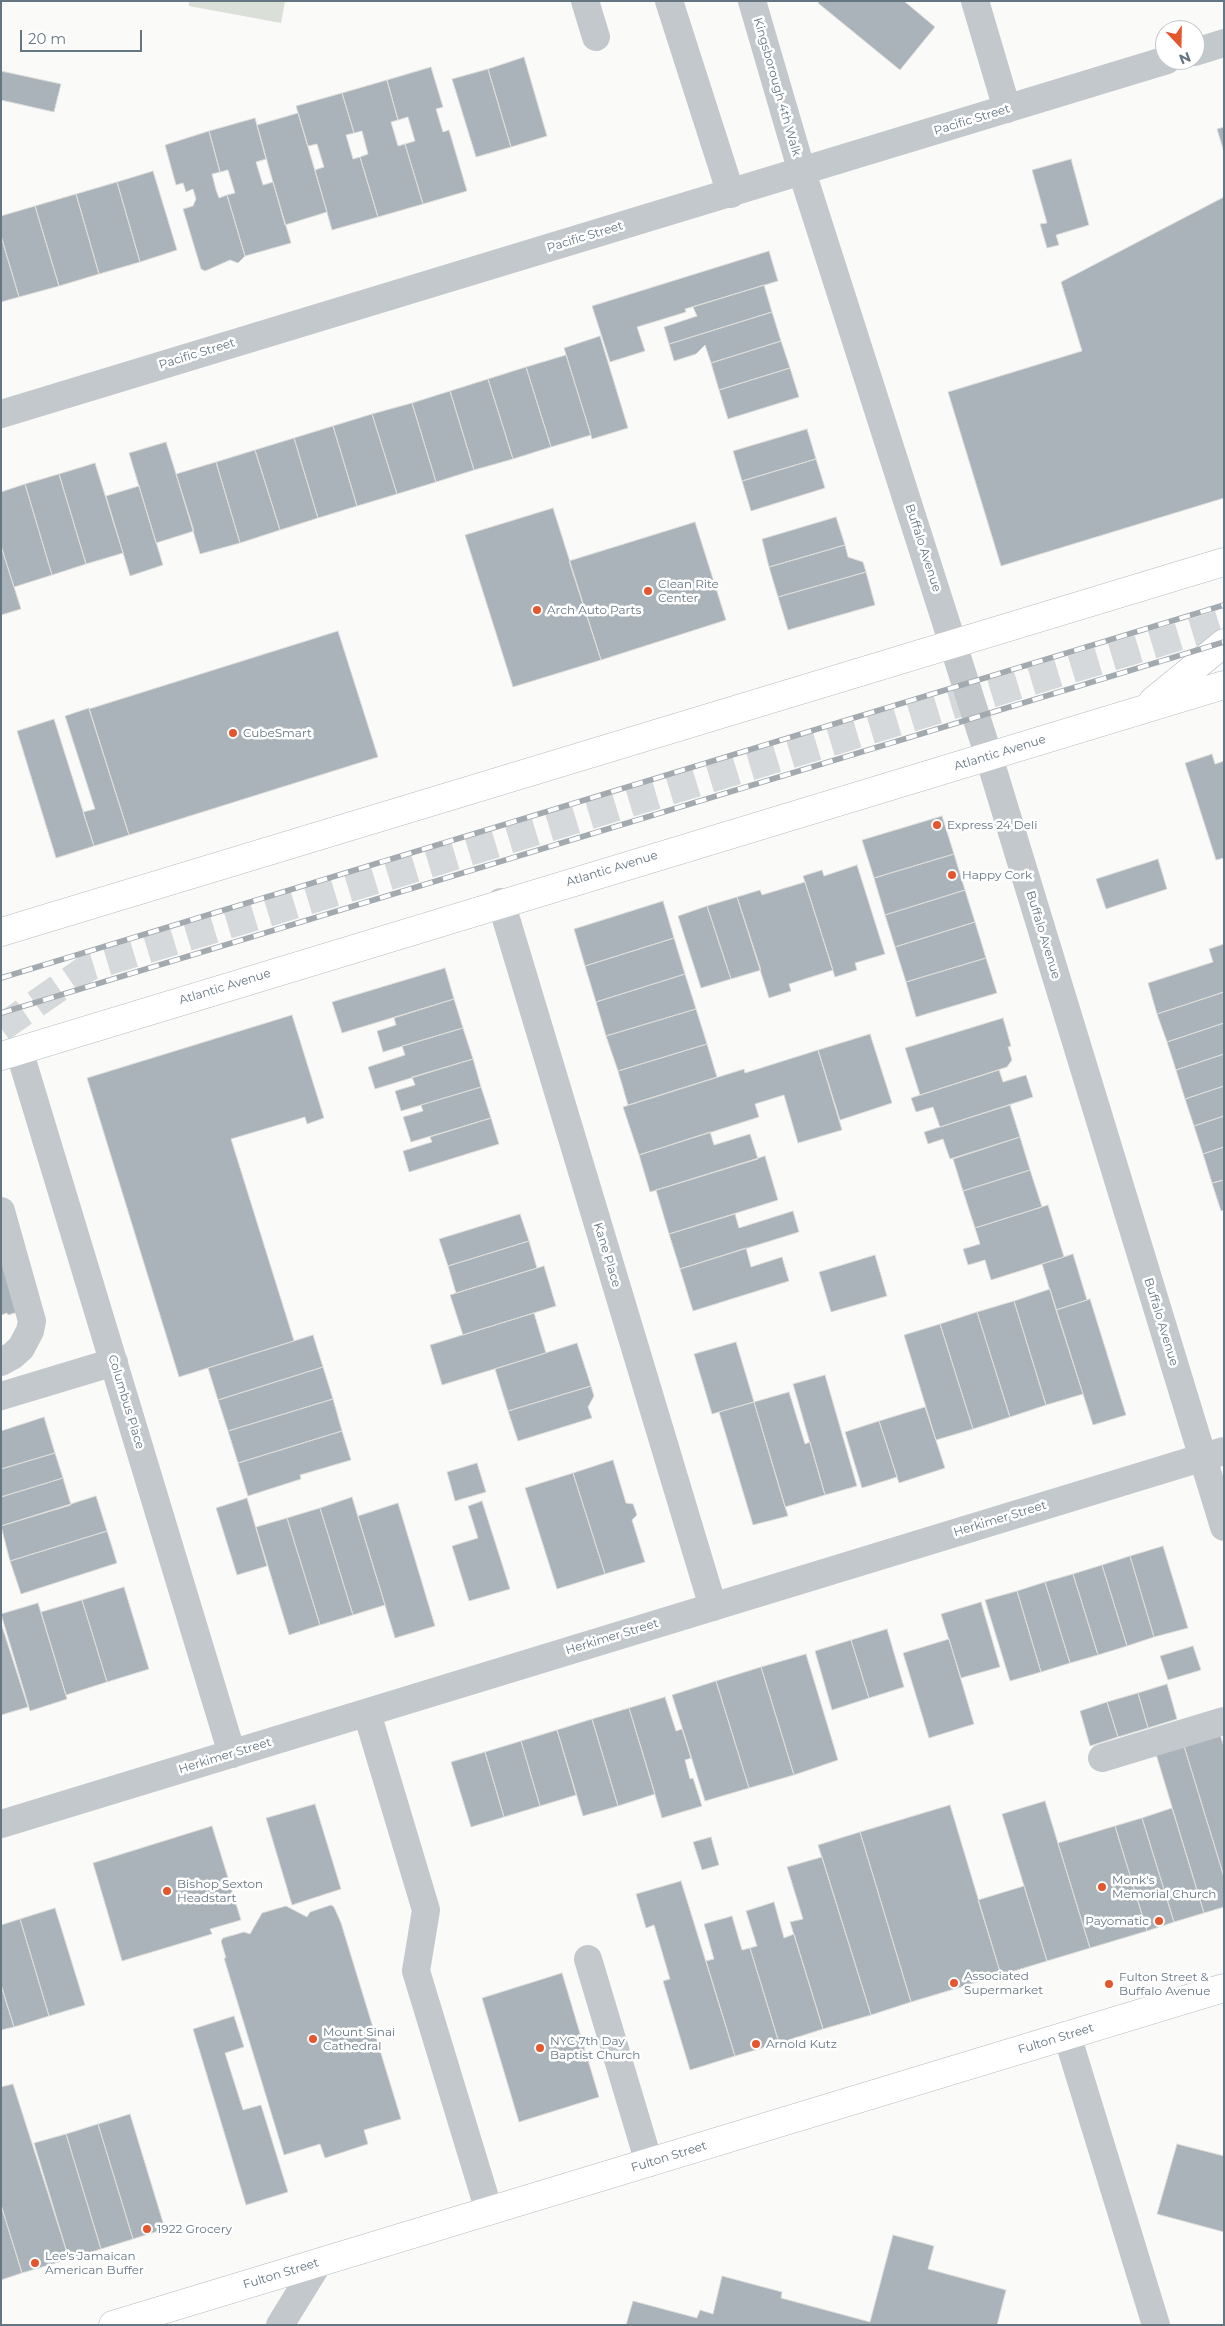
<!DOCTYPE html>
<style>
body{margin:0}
#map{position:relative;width:1225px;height:2326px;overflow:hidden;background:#fafaf8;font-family:Montserrat,sans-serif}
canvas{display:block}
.frame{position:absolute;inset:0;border:2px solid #657683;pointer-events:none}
.north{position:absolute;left:1155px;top:20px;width:50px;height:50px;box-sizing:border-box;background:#fff;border:1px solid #c1c8cd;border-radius:50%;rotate:159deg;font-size:14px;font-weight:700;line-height:20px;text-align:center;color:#657683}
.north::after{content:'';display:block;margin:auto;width:18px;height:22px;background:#e4572e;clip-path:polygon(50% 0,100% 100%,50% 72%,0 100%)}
.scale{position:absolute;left:20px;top:30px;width:122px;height:22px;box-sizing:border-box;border:2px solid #657683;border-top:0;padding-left:6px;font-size:15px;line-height:18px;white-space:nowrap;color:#657683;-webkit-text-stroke:4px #fff;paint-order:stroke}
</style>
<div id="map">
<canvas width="1225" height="2326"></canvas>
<div class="frame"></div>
<div class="north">N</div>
<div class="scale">20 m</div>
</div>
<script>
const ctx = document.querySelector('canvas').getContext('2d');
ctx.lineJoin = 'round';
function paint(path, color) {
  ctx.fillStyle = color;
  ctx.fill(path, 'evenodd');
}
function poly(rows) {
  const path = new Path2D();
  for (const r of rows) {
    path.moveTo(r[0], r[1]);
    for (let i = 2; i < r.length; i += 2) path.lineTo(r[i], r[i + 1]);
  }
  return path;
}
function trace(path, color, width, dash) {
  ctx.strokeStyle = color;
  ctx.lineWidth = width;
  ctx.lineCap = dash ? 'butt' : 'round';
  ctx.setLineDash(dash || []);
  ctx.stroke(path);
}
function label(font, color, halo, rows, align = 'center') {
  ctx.font = font + ' Montserrat,sans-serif';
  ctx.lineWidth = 5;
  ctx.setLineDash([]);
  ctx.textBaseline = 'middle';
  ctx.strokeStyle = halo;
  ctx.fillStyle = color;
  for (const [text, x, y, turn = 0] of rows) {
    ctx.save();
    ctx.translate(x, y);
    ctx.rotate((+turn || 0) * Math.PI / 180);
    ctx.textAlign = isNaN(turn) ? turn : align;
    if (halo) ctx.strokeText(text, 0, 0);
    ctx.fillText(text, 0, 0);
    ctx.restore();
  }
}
const green = poly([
 [189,1,285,1,281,23,189,6]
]);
const building = poly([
 [820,1,904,1,935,27,900,70,818,3,820,1],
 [524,57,547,136,511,147,488,69,524,57],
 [431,67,443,107,436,109,443,132,449,130,467,191,423,204,405,144,415,141,408,117,398,120,387,80,431,67],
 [488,69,511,147,476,157,452,79,488,69],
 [1,71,61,84,54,112,1,100,1,71],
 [387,80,398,120,391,122,398,146,405,144,423,204,378,217,360,157,368,154,362,131,354,133,342,93,387,80],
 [342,93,354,133,346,135,353,159,360,157,378,217,332,230,315,170,324,167,317,144,308,146,296,106,342,93],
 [298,113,327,212,285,225,257,125,298,113],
 [255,118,266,159,256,162,263,185,273,182,291,243,245,256,227,195,235,193,228,170,220,172,209,131,255,118],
 [1224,127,1224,152,1217,129,1224,127],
 [209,131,220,172,212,174,216,190,219,198,227,195,245,256,238,263,230,260,205,271,201,269,183,209,193,206,196,199,193,189,186,192,183,183,176,185,165,145,209,131],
 [1071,159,1089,225,1056,235,1059,245,1047,248,1040,224,1047,223,1032,170,1071,159],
 [153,171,177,250,140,262,117,182,153,171],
 [117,182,140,262,99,274,76,194,117,182],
 [76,194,99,274,59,286,35,206,76,194],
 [1224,197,1224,498,1001,566,948,392,1082,351,1061,282,1224,197],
 [35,206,59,286,19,297,1,236,1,216,35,206],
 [1,236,19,297,1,302,1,236],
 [769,251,778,281,685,309,686,312,637,327,645,351,610,362,592,306,769,251],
 [764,285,772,312,669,344,664,327,697,316,693,307,764,285],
 [772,312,781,341,711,363,705,345,696,354,674,361,669,344,772,312],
 [600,336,628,428,592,439,564,348,600,336],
 [781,341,790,368,719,390,711,363,781,341],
 [566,355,591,435,551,447,526,367,566,355],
 [526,367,551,447,513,459,488,379,526,367],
 [790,368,799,397,728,419,719,390,790,368],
 [488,379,513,459,474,470,450,391,488,379],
 [450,391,474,470,436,482,412,403,450,391],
 [412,403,436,482,397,494,372,414,412,403],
 [372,414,397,494,357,506,333,426,372,414],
 [333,426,357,506,318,518,294,438,333,426],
 [807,429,816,459,742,481,733,451,807,429],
 [294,438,318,518,280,530,255,450,294,438],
 [166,442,194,531,156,543,129,453,166,442],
 [255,450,280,530,240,543,216,462,255,450],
 [816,459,825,488,751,511,742,481,816,459],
 [216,462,240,543,200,554,176,474,216,462],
 [95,463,123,553,86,564,59,474,95,463],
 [59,474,86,564,52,575,25,484,59,474],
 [25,484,52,575,14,587,1,546,1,492,25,484],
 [139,486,163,565,130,576,106,496,139,486],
 [553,508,601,660,513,687,465,535,553,508],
 [836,517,845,545,769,567,762,539,836,517],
 [695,522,726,620,601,660,569,561,695,522],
 [845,545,848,557,863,562,866,572,778,597,769,567,845,545],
 [1,546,21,609,1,615,1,546],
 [866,572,875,605,788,630,778,597,866,572],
 [338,631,378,757,129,835,89,709,338,631],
 [89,708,129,835,94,846,83,812,95,809,65,716,89,708],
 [54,719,94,846,56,858,17,731,54,719],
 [1212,754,1215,764,1224,761,1224,858,1216,860,1185,763,1212,754],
 [942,816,954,854,874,878,862,840,942,816],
 [954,854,965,890,885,915,874,878,954,854],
 [1158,859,1167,889,1106,909,1096,879,1158,859],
 [857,865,885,954,855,963,857,970,835,977,803,876,822,870,824,876,857,865],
 [805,882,833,970,789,984,791,991,769,998,737,897,760,890,762,895,805,882],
 [965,890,975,922,895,947,885,915,965,890],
 [737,897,761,970,731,979,707,906,737,897],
 [663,901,674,938,585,966,574,929,663,901],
 [707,906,731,979,701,988,678,916,707,906],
 [975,922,986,958,906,982,895,947,975,922],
 [674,938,685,974,596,1002,585,966,674,938],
 [1224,944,1224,992,1157,1014,1148,983,1213,962,1209,949,1224,944],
 [986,958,997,993,916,1017,906,982,986,958],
 [445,968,454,999,342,1033,332,1002,445,968],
 [685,974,696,1009,606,1036,596,1002,685,974],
 [1224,992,1224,1023,1167,1042,1157,1014,1224,992],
 [454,999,463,1028,383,1052,377,1031,396,1025,394,1018,454,999],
 [696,1009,707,1044,618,1071,606,1036,696,1009],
 [292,1015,324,1118,307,1124,305,1117,231,1139,294,1341,179,1377,87,1078,292,1015],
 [1003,1018,1011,1046,1008,1047,1012,1060,1007,1067,920,1095,905,1048,1003,1018],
 [1224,1023,1224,1054,1176,1070,1167,1042,1224,1023],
 [463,1028,473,1059,375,1089,368,1067,405,1055,402,1046,463,1028],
 [870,1034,892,1103,840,1120,818,1050,870,1034],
 [707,1044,717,1077,628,1105,618,1071,707,1044],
 [818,1050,842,1130,798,1143,784,1095,755,1104,759,1117,639,1155,623,1107,744,1069,745,1073,818,1050],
 [1224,1054,1224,1086,1185,1099,1176,1070,1224,1054],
 [473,1059,481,1087,401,1111,395,1091,415,1085,412,1077,473,1059],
 [999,1070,1003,1082,1026,1075,1033,1097,940,1127,933,1107,916,1112,911,1098,999,1070],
 [1224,1086,1224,1116,1194,1126,1185,1099,1224,1086],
 [481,1087,491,1118,411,1142,403,1117,423,1111,421,1105,481,1087],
 [1010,1105,1020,1137,950,1159,943,1139,928,1144,924,1132,1010,1105],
 [1224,1116,1224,1147,1203,1154,1194,1126,1224,1116],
 [491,1118,499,1144,409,1172,403,1151,432,1142,430,1137,491,1118],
 [710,1132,714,1145,750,1134,758,1159,650,1192,639,1155,710,1132],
 [1020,1137,1030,1170,963,1191,953,1159,1020,1137],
 [1224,1147,1224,1180,1212,1183,1203,1154,1224,1147],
 [765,1156,778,1200,669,1234,656,1190,765,1156],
 [1030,1170,1042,1207,975,1228,963,1191,1030,1170],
 [1224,1180,1224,1210,1221,1211,1212,1183,1224,1180],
 [1048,1205,1064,1257,991,1280,985,1260,968,1265,963,1249,980,1244,975,1228,1048,1205],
 [793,1211,799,1232,680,1269,669,1234,735,1214,739,1228,793,1211],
 [520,1214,529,1241,448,1266,439,1239,520,1214],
 [529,1241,537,1268,456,1293,448,1266,529,1241],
 [746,1248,751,1267,782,1257,789,1281,693,1311,680,1269,746,1248],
 [1073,1254,1087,1300,1056,1310,1042,1264,1073,1254],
 [875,1255,887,1296,831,1312,819,1272,875,1255],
 [1,1259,18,1312,8,1315,7,1313,1,1315,1,1259],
 [544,1266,556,1306,463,1335,450,1295,544,1266],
 [1050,1289,1083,1394,1046,1405,1014,1301,1050,1289],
 [1090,1299,1126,1415,1093,1425,1056,1310,1090,1299],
 [1014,1301,1046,1405,1010,1417,977,1312,1014,1301],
 [977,1312,1010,1417,973,1429,940,1324,977,1312],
 [534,1313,546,1353,442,1385,430,1345,534,1313],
 [940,1324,973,1429,936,1440,904,1335,940,1324],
 [313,1335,323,1367,218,1400,208,1368,313,1335],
 [736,1342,754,1402,712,1414,694,1354,736,1342],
 [577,1343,591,1386,508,1411,495,1369,577,1343],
 [323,1367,333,1399,228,1431,218,1400,323,1367],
 [825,1375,857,1486,825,1495,793,1384,825,1375],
 [591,1386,594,1396,588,1407,592,1418,518,1441,508,1411,591,1386],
 [789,1392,805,1444,810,1442,825,1495,785,1507,754,1402,789,1392],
 [333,1399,342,1431,238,1463,228,1431,333,1399],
 [754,1402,788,1516,753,1525,719,1412,754,1402],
 [925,1407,945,1468,899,1483,879,1421,925,1407],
 [44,1417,55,1453,1,1469,1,1431,44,1417],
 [879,1421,897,1477,862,1488,845,1432,879,1421],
 [342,1431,351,1460,300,1475,301,1479,248,1496,238,1463,342,1431],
 [55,1453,63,1478,1,1497,1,1469,55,1453],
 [613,1460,626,1503,633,1504,637,1515,632,1520,645,1562,605,1574,573,1473,613,1460],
 [477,1463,486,1492,455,1501,447,1472,477,1463],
 [573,1473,605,1574,557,1589,525,1488,573,1473],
 [63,1478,71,1505,1,1526,1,1497,63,1478],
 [96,1496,107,1531,10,1561,1,1526,96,1496],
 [352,1497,385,1605,353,1615,320,1508,352,1497],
 [247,1498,267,1566,237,1575,216,1508,247,1498],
 [482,1501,510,1589,469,1601,452,1546,478,1538,468,1506,482,1501],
 [398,1503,435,1626,395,1638,358,1516,398,1503],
 [320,1508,353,1615,320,1625,287,1518,320,1508],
 [287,1518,320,1625,289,1635,256,1527,287,1518],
 [107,1531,117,1563,21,1594,10,1561,107,1531],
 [1163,1546,1188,1628,1154,1637,1130,1556,1163,1546],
 [1130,1556,1154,1637,1127,1646,1102,1565,1130,1556],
 [1102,1565,1127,1646,1098,1655,1073,1574,1102,1565],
 [1073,1574,1098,1655,1070,1663,1045,1582,1073,1574],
 [1045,1582,1070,1663,1041,1672,1017,1591,1045,1582],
 [124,1587,149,1669,107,1682,82,1600,124,1587],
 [1017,1591,1041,1672,1010,1681,985,1600,1017,1591],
 [82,1600,107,1682,66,1695,41,1612,82,1600],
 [981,1602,1000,1667,961,1678,941,1614,981,1602],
 [38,1603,67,1699,30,1711,1,1614,38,1603],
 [1,1623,28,1707,1,1715,1,1623],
 [887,1629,904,1687,869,1698,851,1640,887,1629],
 [949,1639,974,1724,929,1738,903,1653,949,1639],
 [851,1640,869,1698,832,1710,815,1651,851,1640],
 [1193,1646,1201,1670,1168,1680,1160,1656,1193,1646],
 [806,1654,838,1760,794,1775,761,1667,806,1654],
 [761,1667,794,1775,749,1788,716,1681,761,1667],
 [716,1681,749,1788,705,1801,672,1695,716,1681],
 [1167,1684,1177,1719,1148,1728,1138,1693,1167,1684],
 [1138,1693,1148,1728,1118,1737,1107,1702,1138,1693],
 [665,1697,676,1731,682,1729,691,1758,685,1760,690,1779,693,1778,702,1806,662,1818,629,1708,665,1697],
 [1107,1702,1118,1737,1090,1746,1080,1711,1107,1702],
 [629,1708,655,1794,618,1806,592,1719,629,1708],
 [592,1719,618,1806,583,1816,557,1730,592,1719],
 [557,1730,576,1795,540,1806,521,1741,557,1730],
 [1220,1734,1224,1747,1224,1877,1184,1746,1220,1734],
 [521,1741,540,1806,504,1817,485,1752,521,1741],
 [1184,1746,1224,1877,1224,1907,1204,1913,1156,1754,1184,1746],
 [485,1752,504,1817,471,1827,451,1762,485,1752],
 [1045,1801,1090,1948,1047,1961,1002,1814,1045,1801],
 [315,1804,341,1889,292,1905,266,1818,315,1804],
 [950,1805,1001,1975,911,2002,860,1832,950,1805],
 [1172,1808,1204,1913,1174,1922,1142,1818,1172,1808],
 [1142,1818,1174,1922,1147,1931,1115,1826,1142,1818],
 [212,1826,241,1920,210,1929,212,1934,122,1961,93,1863,212,1826],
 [1115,1826,1147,1931,1090,1948,1058,1843,1115,1826],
 [860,1832,911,2002,871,2015,818,1845,860,1832],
 [711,1837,719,1865,702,1870,693,1842,711,1837],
 [822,1857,871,2015,823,2029,790,1922,803,1919,787,1867,822,1857],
 [681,1881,735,2056,690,2070,663,1981,670,1979,654,1925,646,1928,636,1894,681,1881],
 [1024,1886,1047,1961,1001,1975,978,1900,1024,1886],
 [774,1902,784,1938,794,1934,823,2029,779,2043,750,1948,757,1946,746,1911,774,1902],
 [331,1905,334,1907,341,1923,401,2119,364,2130,368,2144,325,2158,320,2144,284,2155,224,1958,226,1958,221,1941,223,1938,244,1932,250,1934,262,1913,286,1906,307,1917,310,1912,331,1905],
 [55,1908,85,2005,49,2016,20,1919,55,1908],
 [732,1916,742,1950,750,1948,779,2043,735,2056,706,1961,714,1959,704,1924,732,1916],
 [20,1919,49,2016,14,2027,1,1985,1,1925,20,1919],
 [562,1973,599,2097,519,2122,482,1998,562,1973],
 [1,1985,14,2027,1,2030,1,1985],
 [234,2016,244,2047,225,2053,243,2110,261,2105,288,2192,246,2205,193,2029,234,2016],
 [13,2084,69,2259,22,2273,1,2205,1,2087,13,2084],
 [130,2114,165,2229,133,2239,98,2124,130,2114],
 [98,2124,133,2239,101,2249,66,2134,98,2124],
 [66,2134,101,2249,69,2259,34,2143,66,2134],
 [1177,2144,1224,2156,1224,2232,1157,2214,1177,2144],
 [1,2205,22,2273,1,2280,1,2205],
 [893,2235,934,2246,928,2269,1006,2290,997,2325,626,2325,633,2301,697,2318,700,2310,713,2314,722,2276,782,2292,781,2298,870,2322,893,2235]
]);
const majorTunnel = poly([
 [1,1028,89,967,1224,623]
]);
const minor = poly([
 [585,1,596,37],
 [669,1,731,194],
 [752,1,802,172,989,757,1224,1527],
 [975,1,1007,109],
 [1195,52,1224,43],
 [1,414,1167,60],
 [501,902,713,1607],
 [19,1050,232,1754],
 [1,1211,32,1321,30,1331,21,1348,12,1356,1,1362],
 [1,1396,114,1362],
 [367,1713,426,1910,416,1971,489,2211],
 [1102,1758,1224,1721],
 [1,1824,1224,1451],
 [588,1959,649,2163],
 [1067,2035,1156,2325],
 [280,2325,319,2262]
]);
const major = poly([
 [1153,701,1224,643],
 [1,932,1224,562],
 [1,1056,1224,685],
 [113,2325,1224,1988]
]);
const rail = poly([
 [1,978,1224,605],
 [1,1013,1224,642]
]);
const markers = [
 [648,591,5,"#e4572e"],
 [537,610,5,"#e4572e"],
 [233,733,5,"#e4572e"],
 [937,825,5,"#e4572e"],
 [952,875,5,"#e4572e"],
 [1102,1887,5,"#e4572e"],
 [167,1891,5,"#e4572e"],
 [1159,1921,5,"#e4572e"],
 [954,1983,5,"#e4572e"],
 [1109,1984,5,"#e4572e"],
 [313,2039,5,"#e4572e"],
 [756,2044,5,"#e4572e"],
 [540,2048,5,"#e4572e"],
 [147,2229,5,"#e4572e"],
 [35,2263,5,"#e4572e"]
];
const streetNames = [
 ["Kingsborough 4th Walk",777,87,74],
 ["Pacific Street",972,120,-17],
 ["Pacific Street",585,237,-17],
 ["Pacific Street",197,354,-17],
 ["Buffalo Avenue",923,548,72],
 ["Atlantic Avenue",1000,753,-17],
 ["Atlantic Avenue",612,869,-17],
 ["Buffalo Avenue",1043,935,73],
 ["Atlantic Avenue",225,987,-17],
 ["Kane Place",607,1255,73],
 ["Buffalo Avenue",1161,1322,73],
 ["Columbus Place",126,1402,73],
 ["Herkimer Street",1000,1519,-17],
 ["Herkimer Street",612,1637,-17],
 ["Herkimer Street",225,1756,-17],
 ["Fulton Street",1056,2039,-17],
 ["Fulton Street",669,2157,-17],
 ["Fulton Street",281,2274,-17]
];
const poiNames = [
 ["Clean Rite",658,584],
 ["Center",658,598],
 ["Arch Auto Parts",547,610],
 ["CubeSmart",243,733],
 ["Express 24 Deli",947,825],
 ["Happy Cork",962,875],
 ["Monk's",1112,1880],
 ["Memorial Church",1112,1894],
 ["Bishop Sexton",177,1884],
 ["Headstart",177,1898],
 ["Payomatic",1149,1921,"right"],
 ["Associated",964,1976],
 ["Supermarket",964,1990],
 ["Fulton Street &",1119,1977],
 ["Buffalo Avenue",1119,1991],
 ["Mount Sinai",323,2032],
 ["Cathedral",323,2046],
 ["NYC 7th Day",550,2041],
 ["Baptist Church",550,2055],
 ["Arnold Kutz",766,2044],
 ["1922 Grocery",157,2229],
 ["Lee's Jamaican",45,2256],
 ["American Buffer",45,2270]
];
paint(green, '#dadfd7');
paint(building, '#aab3b9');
trace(building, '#dcdcda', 1);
trace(majorTunnel, '#d5d9db', 28, [28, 14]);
trace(major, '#b5babe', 29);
trace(minor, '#c3c8cc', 28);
trace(major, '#fff', 28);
trace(rail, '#a2aab0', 5.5);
trace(rail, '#fff', 4, [11]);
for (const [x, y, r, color] of markers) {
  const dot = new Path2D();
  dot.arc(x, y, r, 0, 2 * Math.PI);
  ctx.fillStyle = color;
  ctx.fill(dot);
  trace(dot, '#fff', 2);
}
label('12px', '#657683', '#fff', streetNames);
label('12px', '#657683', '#fff', poiNames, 'left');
</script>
